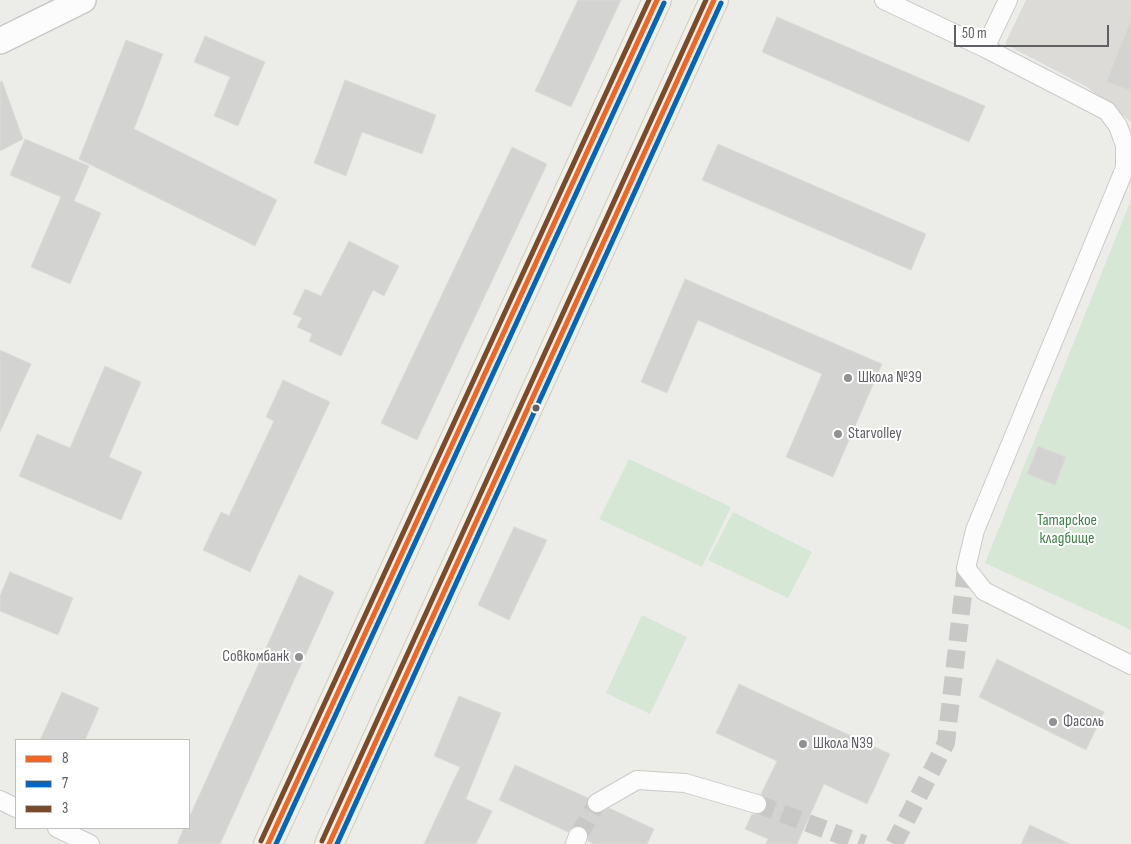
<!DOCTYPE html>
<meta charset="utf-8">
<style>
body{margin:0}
#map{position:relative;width:1131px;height:844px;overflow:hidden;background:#ecece8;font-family:"Sofia Sans Condensed",sans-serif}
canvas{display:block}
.legend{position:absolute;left:15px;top:739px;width:175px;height:90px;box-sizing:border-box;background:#fff;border:1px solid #bfbfc1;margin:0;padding:6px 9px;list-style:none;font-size:15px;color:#5e6065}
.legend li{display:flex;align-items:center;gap:10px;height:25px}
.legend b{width:25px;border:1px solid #bfbfc1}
.scale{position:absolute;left:954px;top:25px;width:155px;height:22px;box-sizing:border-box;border:2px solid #5e6065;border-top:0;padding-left:6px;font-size:15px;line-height:18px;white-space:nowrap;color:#5e6065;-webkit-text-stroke:4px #fff;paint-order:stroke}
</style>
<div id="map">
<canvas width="1131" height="844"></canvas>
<ul class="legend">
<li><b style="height:6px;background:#f26522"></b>8</li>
<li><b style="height:6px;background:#0065bd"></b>7</li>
<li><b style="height:6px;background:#7a4b2a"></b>3</li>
</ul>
<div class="scale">50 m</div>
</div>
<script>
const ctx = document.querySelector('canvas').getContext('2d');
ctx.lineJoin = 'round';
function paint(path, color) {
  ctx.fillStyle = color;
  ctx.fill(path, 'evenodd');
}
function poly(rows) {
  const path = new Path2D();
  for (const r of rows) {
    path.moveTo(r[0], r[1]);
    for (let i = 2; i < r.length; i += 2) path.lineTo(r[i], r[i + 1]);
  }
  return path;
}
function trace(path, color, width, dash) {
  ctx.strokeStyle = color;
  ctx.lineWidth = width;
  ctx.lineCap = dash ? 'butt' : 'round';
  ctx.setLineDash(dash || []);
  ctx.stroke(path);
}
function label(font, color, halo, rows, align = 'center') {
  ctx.font = font + ' "Sofia Sans Condensed",sans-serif';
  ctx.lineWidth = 4;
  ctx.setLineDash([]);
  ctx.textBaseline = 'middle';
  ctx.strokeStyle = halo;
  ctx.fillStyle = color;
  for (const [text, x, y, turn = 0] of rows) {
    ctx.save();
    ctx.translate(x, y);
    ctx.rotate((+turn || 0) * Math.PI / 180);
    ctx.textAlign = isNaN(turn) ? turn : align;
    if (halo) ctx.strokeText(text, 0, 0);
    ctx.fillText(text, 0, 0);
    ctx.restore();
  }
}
const industrial = poly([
 [1026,0,1131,0,1131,122,1087,87,1005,44]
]);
const green = poly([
 [1131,200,1131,630,985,563],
 [629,459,731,507,702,567,599,519],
 [733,512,812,552,788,598,708,560],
 [642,615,687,637,650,714,606,693]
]);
const building = poly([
 [578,0,621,0,571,107,535,91,578,0],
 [777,17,985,106,969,142,762,52,777,17],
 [1130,22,1131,22,1131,91,1106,82,1130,22],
 [205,36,265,62,238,126,214,116,230,77,194,62,205,36],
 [126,40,163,54,134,129,277,200,255,246,79,159,126,40],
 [345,80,436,115,422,154,362,132,346,176,314,163,345,80],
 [2,81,23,139,0,151,0,82,2,81],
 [25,139,89,166,74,201,101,213,70,284,31,267,61,197,10,175,25,139],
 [718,144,926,234,911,270,702,180,718,144],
 [512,147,547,164,417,440,381,423,512,147],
 [349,241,399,266,384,296,373,290,341,356,309,341,312,334,297,327,302,318,293,314,305,289,321,296,349,241],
 [685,279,882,364,833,477,786,457,822,374,698,320,667,393,641,382,685,279],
 [0,350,31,364,0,432,0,350],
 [105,366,141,382,109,457,142,472,121,520,19,476,37,434,70,448,105,366],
 [283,380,330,402,250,572,203,550,221,512,229,516,274,421,266,417,283,380],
 [1038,446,1066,457,1055,485,1027,474,1038,446],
 [514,527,547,540,509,620,478,605,514,527],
 [10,572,73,598,58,635,0,611,0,596,10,572],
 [299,575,334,592,281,709,220,844,177,844,184,828,189,828,189,818,299,575],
 [997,659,1104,712,1086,750,979,697,997,659],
 [739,684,890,754,867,804,824,784,797,844,766,844,768,839,745,829,752,814,760,814,767,807,767,801,761,794,777,761,716,733,739,684],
 [62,692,99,708,85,740,40,740,62,692],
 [459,696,501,713,466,799,492,811,476,844,424,844,460,767,434,756,459,696],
 [515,765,588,798,588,808,592,812,597,814,609,808,654,829,647,844,594,844,588,841,588,834,582,826,576,826,568,832,499,800,515,765],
 [1030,825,1070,844,1021,844,1030,825]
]);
const streetTunnel = poly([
 [757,804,864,844],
 [578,836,597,803],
 [894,844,946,743,966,568]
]);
const street = poly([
 [884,0,985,48,1107,111,1118,126,1125,145,1125,168,975,530,966,568,984,591,1131,665],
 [985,48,1008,0],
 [0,800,16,808],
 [597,803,637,780,685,783,757,804],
 [57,828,90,844],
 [575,844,578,836]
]);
const secondary = poly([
 [0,41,83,0]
]);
const primary = poly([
 [268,844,657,0],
 [329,844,714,0]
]);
const bus1 = poly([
 [268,844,657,0],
 [329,844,714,0]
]);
const bus2 = poly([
 [276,844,664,3],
 [337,844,721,3]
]);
const bus3 = poly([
 [261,841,649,0],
 [322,841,706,0]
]);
const markers = [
 [848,378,5,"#909193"],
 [536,408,4.5,"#5e6065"],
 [838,434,5,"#909193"],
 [299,657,5,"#909193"],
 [1053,722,5,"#909193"],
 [803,744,5,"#909193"]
];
const poiNames = [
 ["Школа №39",858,378],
 ["Starvolley",848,434],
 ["Совкомбанк",289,657,"right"],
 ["Фасоль",1063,722],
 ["Школа N39",813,744]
];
const parkNames = [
 ["Татарское",1067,521],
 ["кладбище",1067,539]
];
paint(industrial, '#dcdbd8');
paint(green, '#d7e7d6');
paint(building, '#d3d3d1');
trace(building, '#dcdbd7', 1);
trace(streetTunnel, '#c8c9c7', 18, [18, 9]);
trace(street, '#cacac9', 20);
trace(secondary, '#c8c8c9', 28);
trace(primary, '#d2cdb8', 30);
trace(street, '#fcfcfc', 18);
trace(secondary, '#fcfcfc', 25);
trace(primary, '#f2f1e9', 28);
trace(bus1, '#f26522', 5);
trace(bus2, '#0065bd', 5);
trace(bus3, '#7a4b2a', 5);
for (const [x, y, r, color] of markers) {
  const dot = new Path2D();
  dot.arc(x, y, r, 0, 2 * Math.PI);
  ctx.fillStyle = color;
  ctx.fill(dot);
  trace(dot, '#fff', 2);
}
label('16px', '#5e6065', '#fff', poiNames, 'left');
label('16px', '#3e8347', '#fff', parkNames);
</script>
